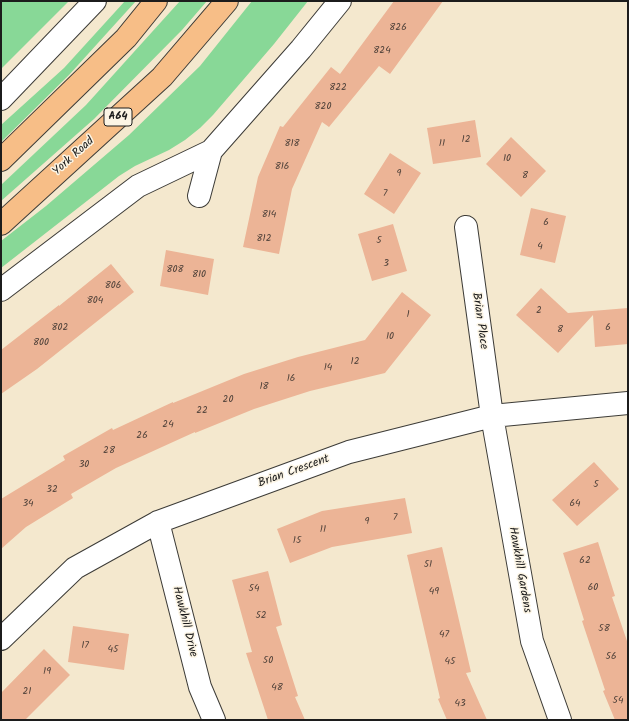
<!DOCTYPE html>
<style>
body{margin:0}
#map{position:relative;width:629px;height:721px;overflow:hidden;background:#f4e8ce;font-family:Kalam,sans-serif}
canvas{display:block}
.frame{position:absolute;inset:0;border:2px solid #1c1c1c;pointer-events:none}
</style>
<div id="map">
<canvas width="629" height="721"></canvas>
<div class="frame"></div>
</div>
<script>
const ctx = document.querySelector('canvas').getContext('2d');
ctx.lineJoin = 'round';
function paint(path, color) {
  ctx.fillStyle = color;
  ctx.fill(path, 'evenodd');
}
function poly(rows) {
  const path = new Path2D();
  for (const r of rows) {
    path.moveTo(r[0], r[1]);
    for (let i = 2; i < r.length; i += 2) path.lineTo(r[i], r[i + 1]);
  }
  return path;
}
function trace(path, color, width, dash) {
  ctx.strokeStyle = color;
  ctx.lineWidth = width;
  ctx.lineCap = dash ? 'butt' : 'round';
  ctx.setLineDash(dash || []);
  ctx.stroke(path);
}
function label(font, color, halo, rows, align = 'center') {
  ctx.font = font + ' Kalam,sans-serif';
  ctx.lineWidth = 3;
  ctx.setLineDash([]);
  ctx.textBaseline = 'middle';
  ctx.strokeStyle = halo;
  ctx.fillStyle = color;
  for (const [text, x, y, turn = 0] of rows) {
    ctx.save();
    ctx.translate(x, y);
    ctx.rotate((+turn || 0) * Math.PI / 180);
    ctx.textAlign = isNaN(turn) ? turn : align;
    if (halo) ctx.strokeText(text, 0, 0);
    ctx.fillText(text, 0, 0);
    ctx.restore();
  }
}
const green = poly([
 [1,1,69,1,1,69],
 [125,1,136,1,69,75,1,142,1,125,64,68],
 [180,1,207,1,182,30,94,119,1,201,1,185,86,105],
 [252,1,308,1,274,44,213,115,200,128,185,140,169,150,135,166,119,176,1,268,1,241,46,206,129,135,200,66]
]);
const building = poly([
 [394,1,443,1,390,74,379,66,329,127,322,122,292,189,279,254,243,247,258,177,280,126,283,127,331,67,340,74],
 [475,120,481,157,433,164,427,128],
 [511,137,546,171,521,197,486,164],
 [390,153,421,173,394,214,364,194],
 [531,208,566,216,555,263,520,255],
 [393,224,407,271,372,281,358,234],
 [166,250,214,259,208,295,160,286],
 [111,264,134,292,37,369,1,394,1,350,59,305,59,306],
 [541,288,568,313,628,308,628,344,595,347,593,315,558,353,516,315],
 [402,292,431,315,385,373,310,391,254,409,195,433,195,432,162,447,116,468,71,494,73,498,26,527,1,549,1,499,65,460,63,456,112,428,113,430,173,402,173,403,244,374,298,357,365,340],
 [594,462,619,489,577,526,552,500],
 [405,498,412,533,332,547,290,563,277,529,322,511],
 [598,542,615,596,612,597,628,644,628,720,615,720,603,691,605,690,582,621,584,620,563,553],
 [442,547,471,672,466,673,487,720,447,720,438,699,440,698,407,555],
 [268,571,282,625,276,627,298,696,295,697,305,720,268,720,246,653,252,652,232,580],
 [73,626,129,634,124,670,68,662],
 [44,649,70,675,25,720,1,720,1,693]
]);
const minor = poly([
 [1,99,95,1],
 [199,196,211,151],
 [466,227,492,416,532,641,560,720],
 [1,290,138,186,211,151,301,49,340,1],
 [158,522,200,687,214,720],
 [1,639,75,568,158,522,349,452,492,416,628,403]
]);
const trunk = poly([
 [1,160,126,38,156,1],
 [1,224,162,77,227,1]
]);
const numberNames = [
 ["826",398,28],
 ["824",382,51],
 ["822",338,88],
 ["820",323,107],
 ["12",466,140],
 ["818",292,144],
 ["11",442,144],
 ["10",507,159],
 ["816",282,167],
 ["9",399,174],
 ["8",525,176],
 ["7",385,194],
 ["814",269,215],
 ["6",546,223],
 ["812",264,239],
 ["5",379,241],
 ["4",540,247],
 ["3",386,264],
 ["808",175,270],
 ["810",199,275],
 ["806",113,286],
 ["804",95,301],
 ["2",539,311],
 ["1",408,315],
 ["802",60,328],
 ["6",608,328],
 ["8",560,330],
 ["10",390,337],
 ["800",41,343],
 ["12",355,362],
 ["14",328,368],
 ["16",291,379],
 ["18",264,387],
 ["20",228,400],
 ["22",202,411],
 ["24",168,425],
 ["26",142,436],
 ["28",109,451],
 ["30",84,465],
 ["5",596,485],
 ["32",52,490],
 ["34",28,504],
 ["64",575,504],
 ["7",395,518],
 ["9",367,522],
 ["11",323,530],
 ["15",297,541],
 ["62",585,561],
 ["51",428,565],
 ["60",593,588],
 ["54",254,589],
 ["49",434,592],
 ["52",261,616],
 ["58",604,629],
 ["47",444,635],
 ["17",85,646],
 ["45",113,650],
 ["56",611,657],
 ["50",268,661],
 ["45",450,662],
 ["19",47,672],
 ["48",277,688],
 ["21",27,692],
 ["54",618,701],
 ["43",460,704]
];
const shields = [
 [118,117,28]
];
const shieldNames = [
 ["A64",118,117]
];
const streetNames = [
 ["York Road",74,157,-42],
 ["Brian Place",479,321,82],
 ["Brian Crescent",294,472,-20],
 ["Hawkhill Gardens",519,570,80],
 ["Hawkhill Drive",184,622,76]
];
paint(green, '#88d897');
paint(building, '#ecb496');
trace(minor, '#3c3b37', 24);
trace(trunk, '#3c3b37', 24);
trace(minor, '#fff', 22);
trace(trunk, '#f7be87', 22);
label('10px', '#50423a', null, numberNames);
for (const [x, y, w] of shields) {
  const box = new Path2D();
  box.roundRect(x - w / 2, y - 9, w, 18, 3);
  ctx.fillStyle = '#fcf5e5';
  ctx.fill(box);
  trace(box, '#1c1c1c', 1);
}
label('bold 11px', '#1c1c1c', null, shieldNames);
label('12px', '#1c1c1c', '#fcf5e5', streetNames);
</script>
